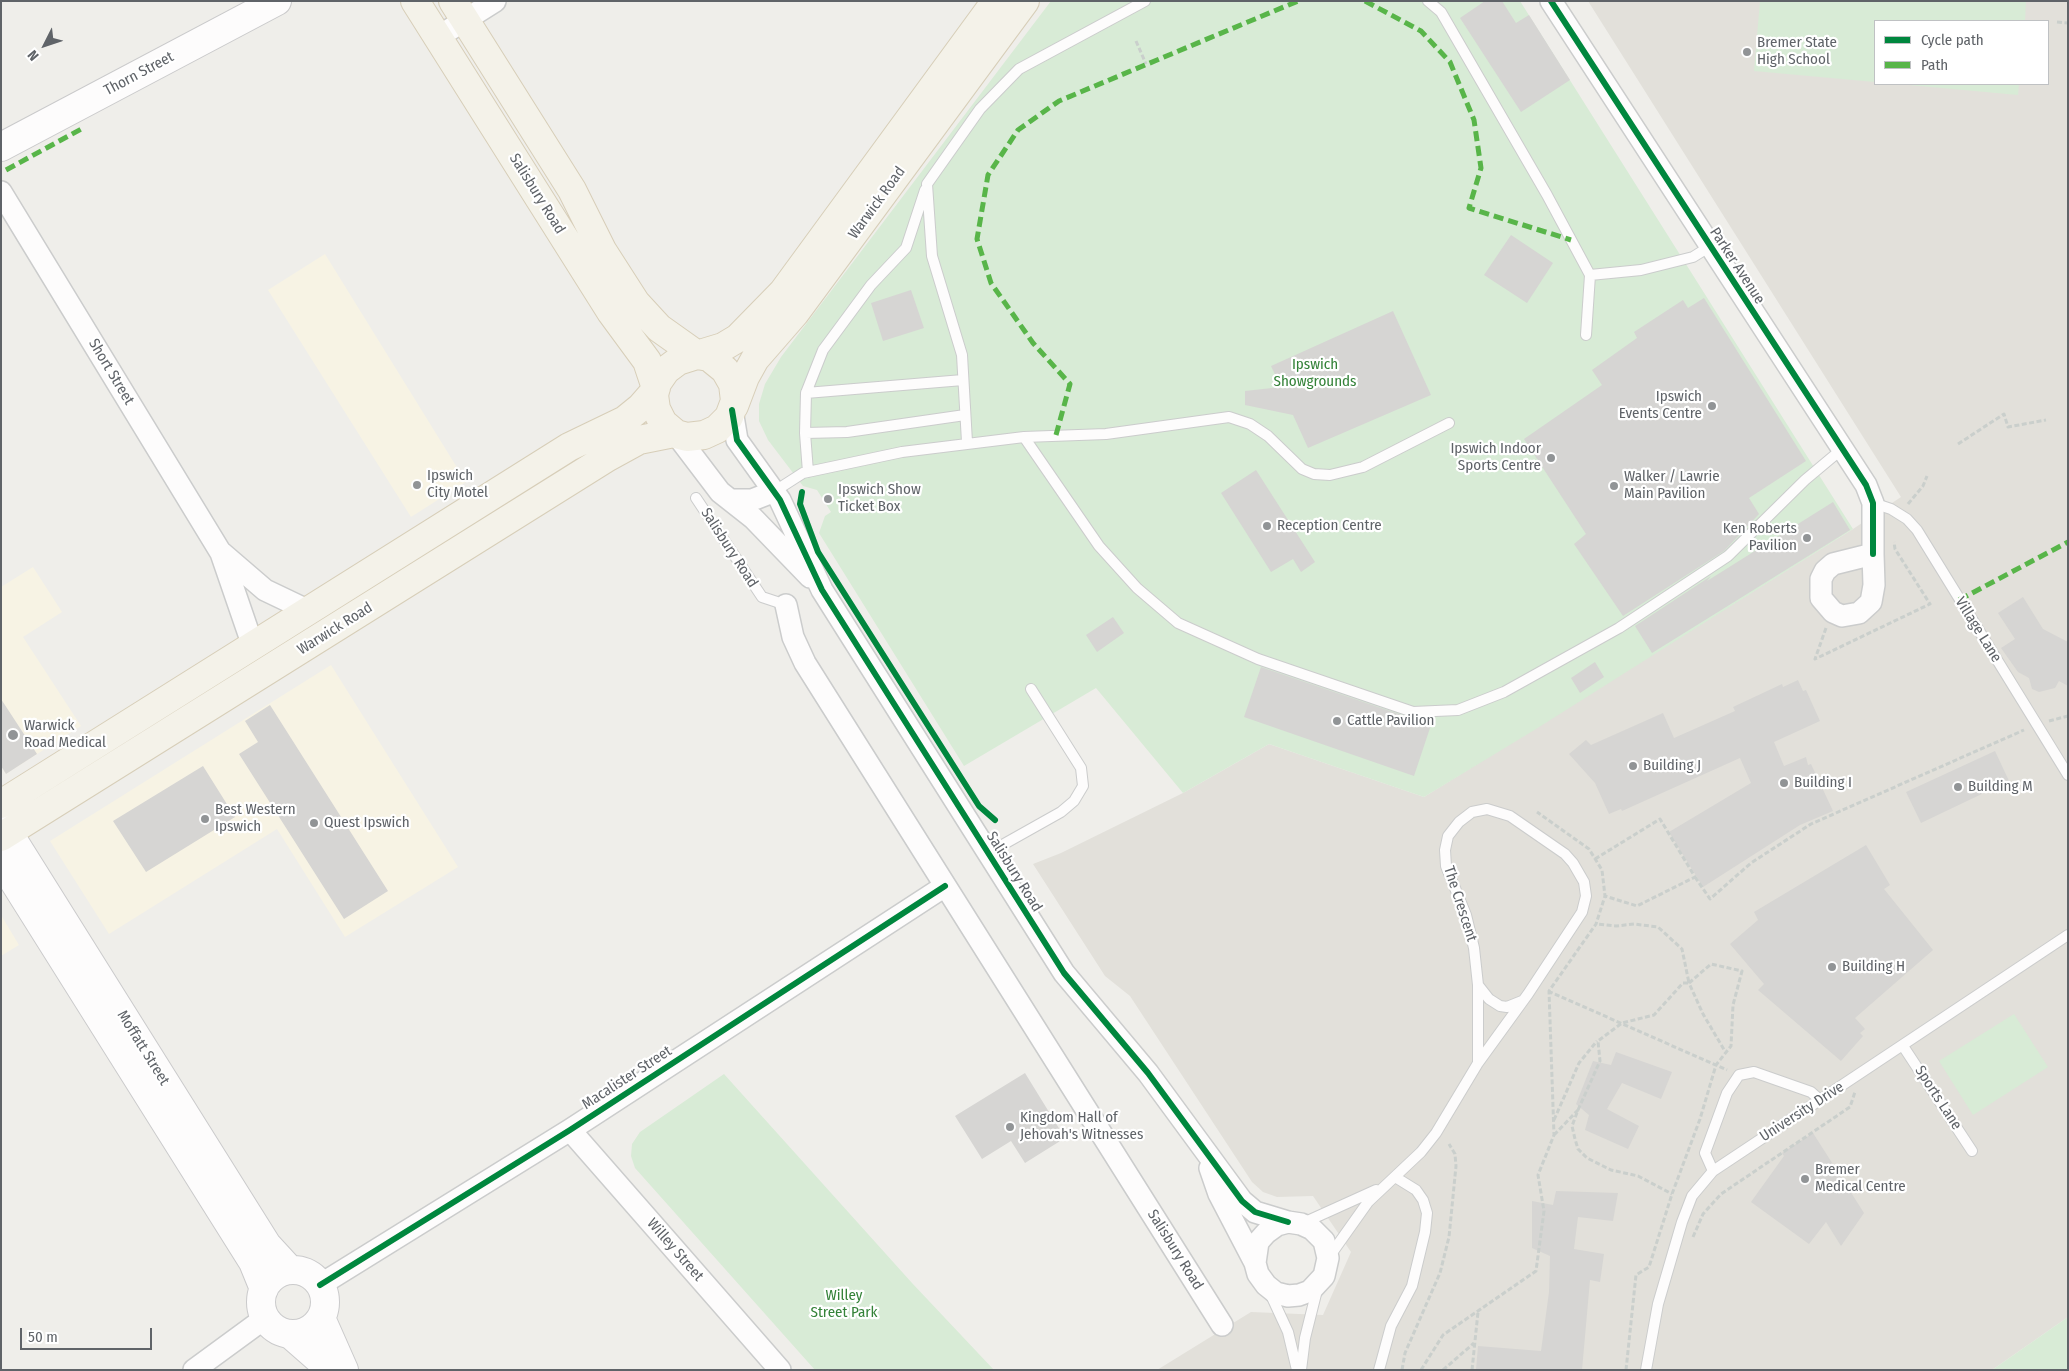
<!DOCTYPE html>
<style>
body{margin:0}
#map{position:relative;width:2069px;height:1371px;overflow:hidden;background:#efeeea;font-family:"Fira Sans Condensed",sans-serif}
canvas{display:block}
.frame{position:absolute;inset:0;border:2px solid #5f6368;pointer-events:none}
.legend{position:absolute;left:1874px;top:20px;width:175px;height:65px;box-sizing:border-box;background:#fff;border:1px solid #bfc1c3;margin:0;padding:6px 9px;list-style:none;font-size:15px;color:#5f6368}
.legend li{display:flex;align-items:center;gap:10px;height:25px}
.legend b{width:25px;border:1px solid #bfc1c3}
.north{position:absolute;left:20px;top:20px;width:50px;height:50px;-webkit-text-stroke:4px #fff;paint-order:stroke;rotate:229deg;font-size:14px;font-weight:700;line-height:20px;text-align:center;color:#5f6368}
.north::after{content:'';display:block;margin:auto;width:18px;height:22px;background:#5f6368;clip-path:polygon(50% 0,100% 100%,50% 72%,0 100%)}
.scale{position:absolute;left:20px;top:1328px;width:132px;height:22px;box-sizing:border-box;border:2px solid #5f6368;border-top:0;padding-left:6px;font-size:15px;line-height:18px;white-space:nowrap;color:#5f6368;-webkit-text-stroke:4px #fff;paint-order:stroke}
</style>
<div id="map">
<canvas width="2069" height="1371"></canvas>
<div class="frame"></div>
<ul class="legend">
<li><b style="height:6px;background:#00873e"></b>Cycle path</li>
<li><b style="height:6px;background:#58b549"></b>Path</li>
</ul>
<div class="north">N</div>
<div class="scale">50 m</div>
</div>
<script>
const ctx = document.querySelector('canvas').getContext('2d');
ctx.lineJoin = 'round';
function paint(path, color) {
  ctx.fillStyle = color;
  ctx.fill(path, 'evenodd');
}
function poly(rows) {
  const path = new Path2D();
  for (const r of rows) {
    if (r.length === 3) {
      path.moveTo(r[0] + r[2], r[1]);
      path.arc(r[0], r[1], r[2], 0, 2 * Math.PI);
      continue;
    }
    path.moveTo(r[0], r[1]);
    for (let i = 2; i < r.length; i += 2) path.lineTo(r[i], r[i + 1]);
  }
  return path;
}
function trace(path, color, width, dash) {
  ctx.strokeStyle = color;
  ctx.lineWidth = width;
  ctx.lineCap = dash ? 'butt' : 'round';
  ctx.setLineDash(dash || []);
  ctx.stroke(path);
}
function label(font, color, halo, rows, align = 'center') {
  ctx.font = font + ' "Fira Sans Condensed",sans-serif';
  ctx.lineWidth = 4.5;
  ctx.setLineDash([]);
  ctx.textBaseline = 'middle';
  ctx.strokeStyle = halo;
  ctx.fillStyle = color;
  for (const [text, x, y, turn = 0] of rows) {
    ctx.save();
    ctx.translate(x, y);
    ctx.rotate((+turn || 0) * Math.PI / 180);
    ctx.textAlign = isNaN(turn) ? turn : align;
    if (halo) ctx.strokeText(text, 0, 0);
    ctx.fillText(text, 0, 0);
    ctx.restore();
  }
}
const commercial = poly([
 [325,254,466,482,411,517,268,290],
 [33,567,62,612,23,637,81,726,6,774,1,766,1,587],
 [331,665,458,867,345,937,277,829,109,934,50,841],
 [1,915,19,945,1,956]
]);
const education = poly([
 [1588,1,2068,1,2068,1317,1992,1370,1157,1370,1251,1312,1323,1315,1351,1252,1313,1196,1277,1197,1263,1192,1252,1182,1130,996,1105,976,1033,864,1061,853,1183,793,1269,744,1424,797,1853,529,1901,497],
 [1875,21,2048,21,2048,84,1875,84]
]);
const green = poly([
 [1051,1,1520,1,1853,529,1536,729,1424,797,1269,744,1183,793,1096,688,964,766,819,533,825,516,831,512,817,490,803,486,768,440,759,421,759,404,765,384,781,357],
 [1760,1,2026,1,2025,21,1875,21,1875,82,1754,71],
 [1898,84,2019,84,2018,95],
 [2014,1014,2048,1067,1973,1115,1939,1061],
 [724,1074,912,1283,994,1370,815,1370,635,1168,631,1156,632,1144,640,1132],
 [2068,1317,2068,1370,1992,1370]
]);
const building = poly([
 [1485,1,1502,1,1516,23,1529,15,1570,80,1521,112,1460,18],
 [1511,235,1553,263,1527,303,1484,275],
 [911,290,924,328,883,341,871,303],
 [1704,298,1806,461,1749,498,1759,514,1724,551,1623,616,1574,544,1586,534,1524,439,1602,385,1592,370,1637,338,1634,332,1683,300,1688,308],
 [1393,311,1431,395,1308,448,1293,415,1245,405,1245,391,1281,387,1271,366],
 [1256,470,1315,562,1301,572,1293,559,1271,572,1221,493],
 [1833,502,1850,530,1652,653,1635,626,1711,576,1707,581],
 [2023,597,2043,629,2068,642,2068,686,2059,681,2055,688,2039,692,2032,689,2029,678,2018,672,2001,648,2015,639,1998,613],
 [1113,617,1124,633,1097,652,1086,635],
 [1595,662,1604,677,1580,693,1571,678],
 [1261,667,1431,725,1414,776,1244,717],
 [1798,680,1803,691,1806,690,1820,721,1774,742,1784,766,1806,757,1808,765,1811,764,1833,811,1800,825,1703,887,1669,832,1751,783,1740,758,1622,811,1621,809,1609,814,1595,783,1569,754,1586,740,1591,745,1663,713,1674,738,1735,711,1733,707,1782,684,1783,687],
 [1,699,37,754,6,774,1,766],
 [270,705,388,891,344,919,239,754,258,742,245,721],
 [1995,751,2009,781,1921,823,1906,792],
 [203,766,235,817,146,872,113,821],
 [1866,845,1890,885,1884,889,1933,950,1855,1018,1865,1029,1860,1033,1863,1036,1841,1061,1758,990,1764,984,1730,944,1758,920,1754,912],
 [1616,1052,1672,1072,1661,1099,1622,1083,1607,1109,1639,1126,1628,1149,1585,1130,1589,1115,1576,1104,1593,1061,1611,1065],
 [1025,1073,1065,1138,1025,1163,1011,1141,982,1159,955,1116],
 [1813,1133,1864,1213,1841,1246,1826,1222,1809,1244,1751,1202,1784,1156,1782,1153],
 [1556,1191,1618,1193,1613,1221,1578,1217,1574,1249,1604,1254,1600,1282,1590,1280,1582,1370,1476,1370,1478,1346,1541,1351,1549,1292,1550,1256,1532,1248,1532,1201,1553,1205]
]);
const path = poly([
 [2057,22,2068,23],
 [1136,41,1146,64],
 [1958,444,2004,414,2008,427,2046,420],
 [1908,504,1923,486,1927,476],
 [1826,628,1815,659,1930,604,1895,549,1894,542],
 [2049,721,2068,716],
 [1595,859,1660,819,1695,877,1637,906,1605,896],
 [1695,877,1710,899,1751,863,1811,824,2024,730],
 [1548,991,1727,1070],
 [1578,1110,1600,1061,1598,1041,1622,1023,1654,1015,1683,983,1689,983,1682,949,1658,927,1634,924,1616,926,1596,924],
 [1554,1120,1579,1063,1597,1041],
 [1554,1135,1578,1110,1572,1126,1575,1139,1578,1149,1587,1158,1611,1170,1638,1176,1672,1194],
 [1693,1237,1703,1214,1721,1194,1850,1107,1855,1092],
 [1402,1370,1405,1353,1440,1273,1449,1237,1456,1166,1455,1154,1449,1144],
 [1421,1370,1443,1335,1536,1271,1544,1211,1538,1175,1554,1135,1549,991,1596,924,1605,896,1602,870,1589,849,1537,812],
 [1443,1370,1474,1343],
 [1472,1370,1478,1312],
 [1626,1370,1636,1275,1649,1267,1672,1194,1700,1119,1716,1065,1731,1046,1733,1005,1742,971,1711,964,1689,983,1703,1014,1726,1053]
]);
const lane = poly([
 [1428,1,1441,12,1547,195,1590,275],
 [1586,335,1590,275,1641,270,1693,257,1709,247],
 [963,380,806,393,805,433,847,432,965,415],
 [806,393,823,350,871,285,906,248,925,190],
 [805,433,808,472],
 [1024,437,1099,546,1137,588,1178,623,1258,659,1413,712,1458,710,1504,692,1619,628,1728,556,1805,480,1842,449],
 [967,442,962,355,932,256,927,184,980,109,1019,69,1145,1],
 [775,491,803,473,902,452,1024,437,1106,434,1229,417,1250,424,1268,436,1302,469,1314,474,1330,475,1363,467,1449,423],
 [696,498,762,597,786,605],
 [1873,503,1891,509,1907,519,1917,530,2068,775],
 [988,853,1061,812,1074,801,1083,786,1081,768,1031,689],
 [1478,985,1489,999,1500,1006,1507,1007,1522,1001],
 [1903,1046,1972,1151],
 [1713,1171,1705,1153,1727,1093,1739,1075,1754,1072,1811,1092,1820,1100],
 [1303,1223,1376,1190],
 [1329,1257,1368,1202,1421,1152,1436,1133,1478,1063,1528,994,1582,912,1586,896,1584,882,1573,863,1565,854,1510,816,1487,809,1472,812,1459,822,1448,836,1445,850,1446,866,1466,915,1474,948,1478,985,1478,1063],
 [1270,1293,1288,1332,1297,1370],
 [1301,1370,1305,1338,1317,1290],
 [1379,1370,1391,1326,1412,1286,1425,1232,1427,1213,1423,1200,1416,1190,1395,1177],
 [1646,1370,1658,1304,1682,1222,1692,1196,1713,1171,2068,935]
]);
const street = poly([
 [1551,1,1866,485,1873,503,1873,554],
 [438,37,495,1],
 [1,192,221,553,253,646],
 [732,410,737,440,780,500,822,590,1064,973,1148,1073,1242,1201,1255,1212,1288,1222],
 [676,434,720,492,753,518,810,577],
 [732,500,752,500,775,491],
 [222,553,265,590,309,611],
 [1873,554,1874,585,1871,602,1859,613,1842,616,1833,612,1821,598,1821,579,1825,571,1833,564,1873,554],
 [786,605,793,637,805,663,1222,1325],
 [570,1130,780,1370],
 [1210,1168,1219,1194,1255,1263,1258,1274,1266,1285,1276,1293,1288,1296,1299,1295,1310,1291,1324,1276,1328,1258,1324,1241,1312,1229,1301,1224,1288,1222,1277,1225,1266,1233,1258,1242,1255,1263],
 [320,1285,570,1130,945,886],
 [194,1370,265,1318]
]);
const secondary = poly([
 [1,147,277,1],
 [1,821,267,1245,290,1270],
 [1,861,253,1262,264,1289],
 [293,1302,32],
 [321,1318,344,1370],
 [291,1335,331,1370]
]);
const primary = poly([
 [415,1,611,312,647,361,656,388],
 [453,1,572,190,602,250,636,303,659,328,697,355],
 [700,354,723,347,738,338,783,292,996,1],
 [697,355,709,357,725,370,733,384,735,401,729,417,717,429,704,435,687,437,676,434,663,423,656,409,654,395,657,383,666,370,678,361,697,355],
 [734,406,745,377,755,359,795,313,1025,1],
 [1,804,569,447,625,420,641,407,655,391],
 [1,837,608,457,639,440,674,433]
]);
const quiet = poly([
 [1365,1,1421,31,1450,62,1474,120,1481,168,1469,208,1571,240],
 [6,170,85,127],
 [1056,435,1070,384,1033,343,991,283,977,239,988,175,1018,130,1059,101,1298,1],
 [1959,600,2068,542]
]);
const cycleway = poly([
 [1551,1,1866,485,1873,503,1873,554],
 [732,410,737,440,780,500,822,590,1064,973,1148,1073,1242,1201,1255,1212,1288,1222],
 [802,492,800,504,818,552,979,806,995,820],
 [320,1285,570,1130,945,886]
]);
const markers = [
 [1747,52,5,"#919496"],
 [1712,406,5,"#919496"],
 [1551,458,5,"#919496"],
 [417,485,5,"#919496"],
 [1614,486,5,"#919496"],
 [828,499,5,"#919496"],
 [1267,526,5,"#919496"],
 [1807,538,5,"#919496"],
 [1337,721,5,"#919496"],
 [13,735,6,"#919496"],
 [1633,766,5,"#919496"],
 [1784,783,5,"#919496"],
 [1958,787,5,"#919496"],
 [205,819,5,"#919496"],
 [314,823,5,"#919496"],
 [1832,967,5,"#919496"],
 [1010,1127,5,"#919496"],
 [1805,1179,5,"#919496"]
];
const poiNames = [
 ["Bremer State",1757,43],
 ["High School",1757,60],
 ["Ipswich",1702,397,"right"],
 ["Events Centre",1702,414,"right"],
 ["Ipswich Indoor",1541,449,"right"],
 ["Sports Centre",1541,466,"right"],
 ["Ipswich",427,476],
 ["City Motel",427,493],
 ["Walker / Lawrie",1624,477],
 ["Main Pavilion",1624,494],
 ["Ipswich Show",838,490],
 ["Ticket Box",838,507],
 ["Reception Centre",1277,526],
 ["Ken Roberts",1797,529,"right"],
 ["Pavilion",1797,546,"right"],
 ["Cattle Pavilion",1347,721],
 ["Warwick",24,726],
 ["Road Medical",24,743],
 ["Building J",1643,766],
 ["Building I",1794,783],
 ["Building M",1968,787],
 ["Best Western",215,810],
 ["Ipswich",215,827],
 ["Quest Ipswich",324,823],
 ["Building H",1842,967],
 ["Kingdom Hall of",1020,1118],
 ["Jehovah's Witnesses",1020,1135],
 ["Bremer",1815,1170],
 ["Medical Centre",1815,1187]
];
const streetNames = [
 ["Thorn Street",139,74,-28],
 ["Salisbury Road",537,194,58],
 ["Warwick Road",877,203,-54],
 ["Parker Avenue",1737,266,57],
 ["Short Street",111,372,59],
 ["Salisbury Road",729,548,57],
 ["Warwick Road",335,629,-32],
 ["Village Lane",1978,630,58],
 ["Salisbury Road",1014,872,58],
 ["The Crescent",1460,904,72],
 ["Moffatt Street",143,1048,58],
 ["Macalister Street",627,1078,-33],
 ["Sports Lane",1938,1098,57],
 ["University Drive",1802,1112,-33],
 ["Willey Street",675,1250,49],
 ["Salisbury Road",1175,1250,58]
];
const parkNames = [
 ["Ipswich",1315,365],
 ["Showgrounds",1315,382],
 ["Willey",844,1296],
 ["Street Park",844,1313]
];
paint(commercial, '#f7f3e4');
paint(education, '#e2e0da');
paint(green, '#d8ebd6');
paint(building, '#d6d5d3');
trace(lane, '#cbcccc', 12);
trace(street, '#cbcccc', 24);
trace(secondary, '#cacacb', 30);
trace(primary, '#d7ceb8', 30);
trace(path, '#cacfcc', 3, [5, 2.5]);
trace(lane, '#fdfcfc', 10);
trace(street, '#fdfcfc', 21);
trace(secondary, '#fdfcfc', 28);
trace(primary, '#f4f2e9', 28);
trace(quiet, '#58b549', 5, [10, 5]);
trace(cycleway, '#00873e', 6);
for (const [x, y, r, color] of markers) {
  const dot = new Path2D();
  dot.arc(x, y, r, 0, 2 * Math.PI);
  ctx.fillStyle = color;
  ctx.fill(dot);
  trace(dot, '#fff', 2);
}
label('15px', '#5f6368', '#fff', poiNames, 'left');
label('15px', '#5f6368', '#fff', streetNames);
label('15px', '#348238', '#fff', parkNames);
</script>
